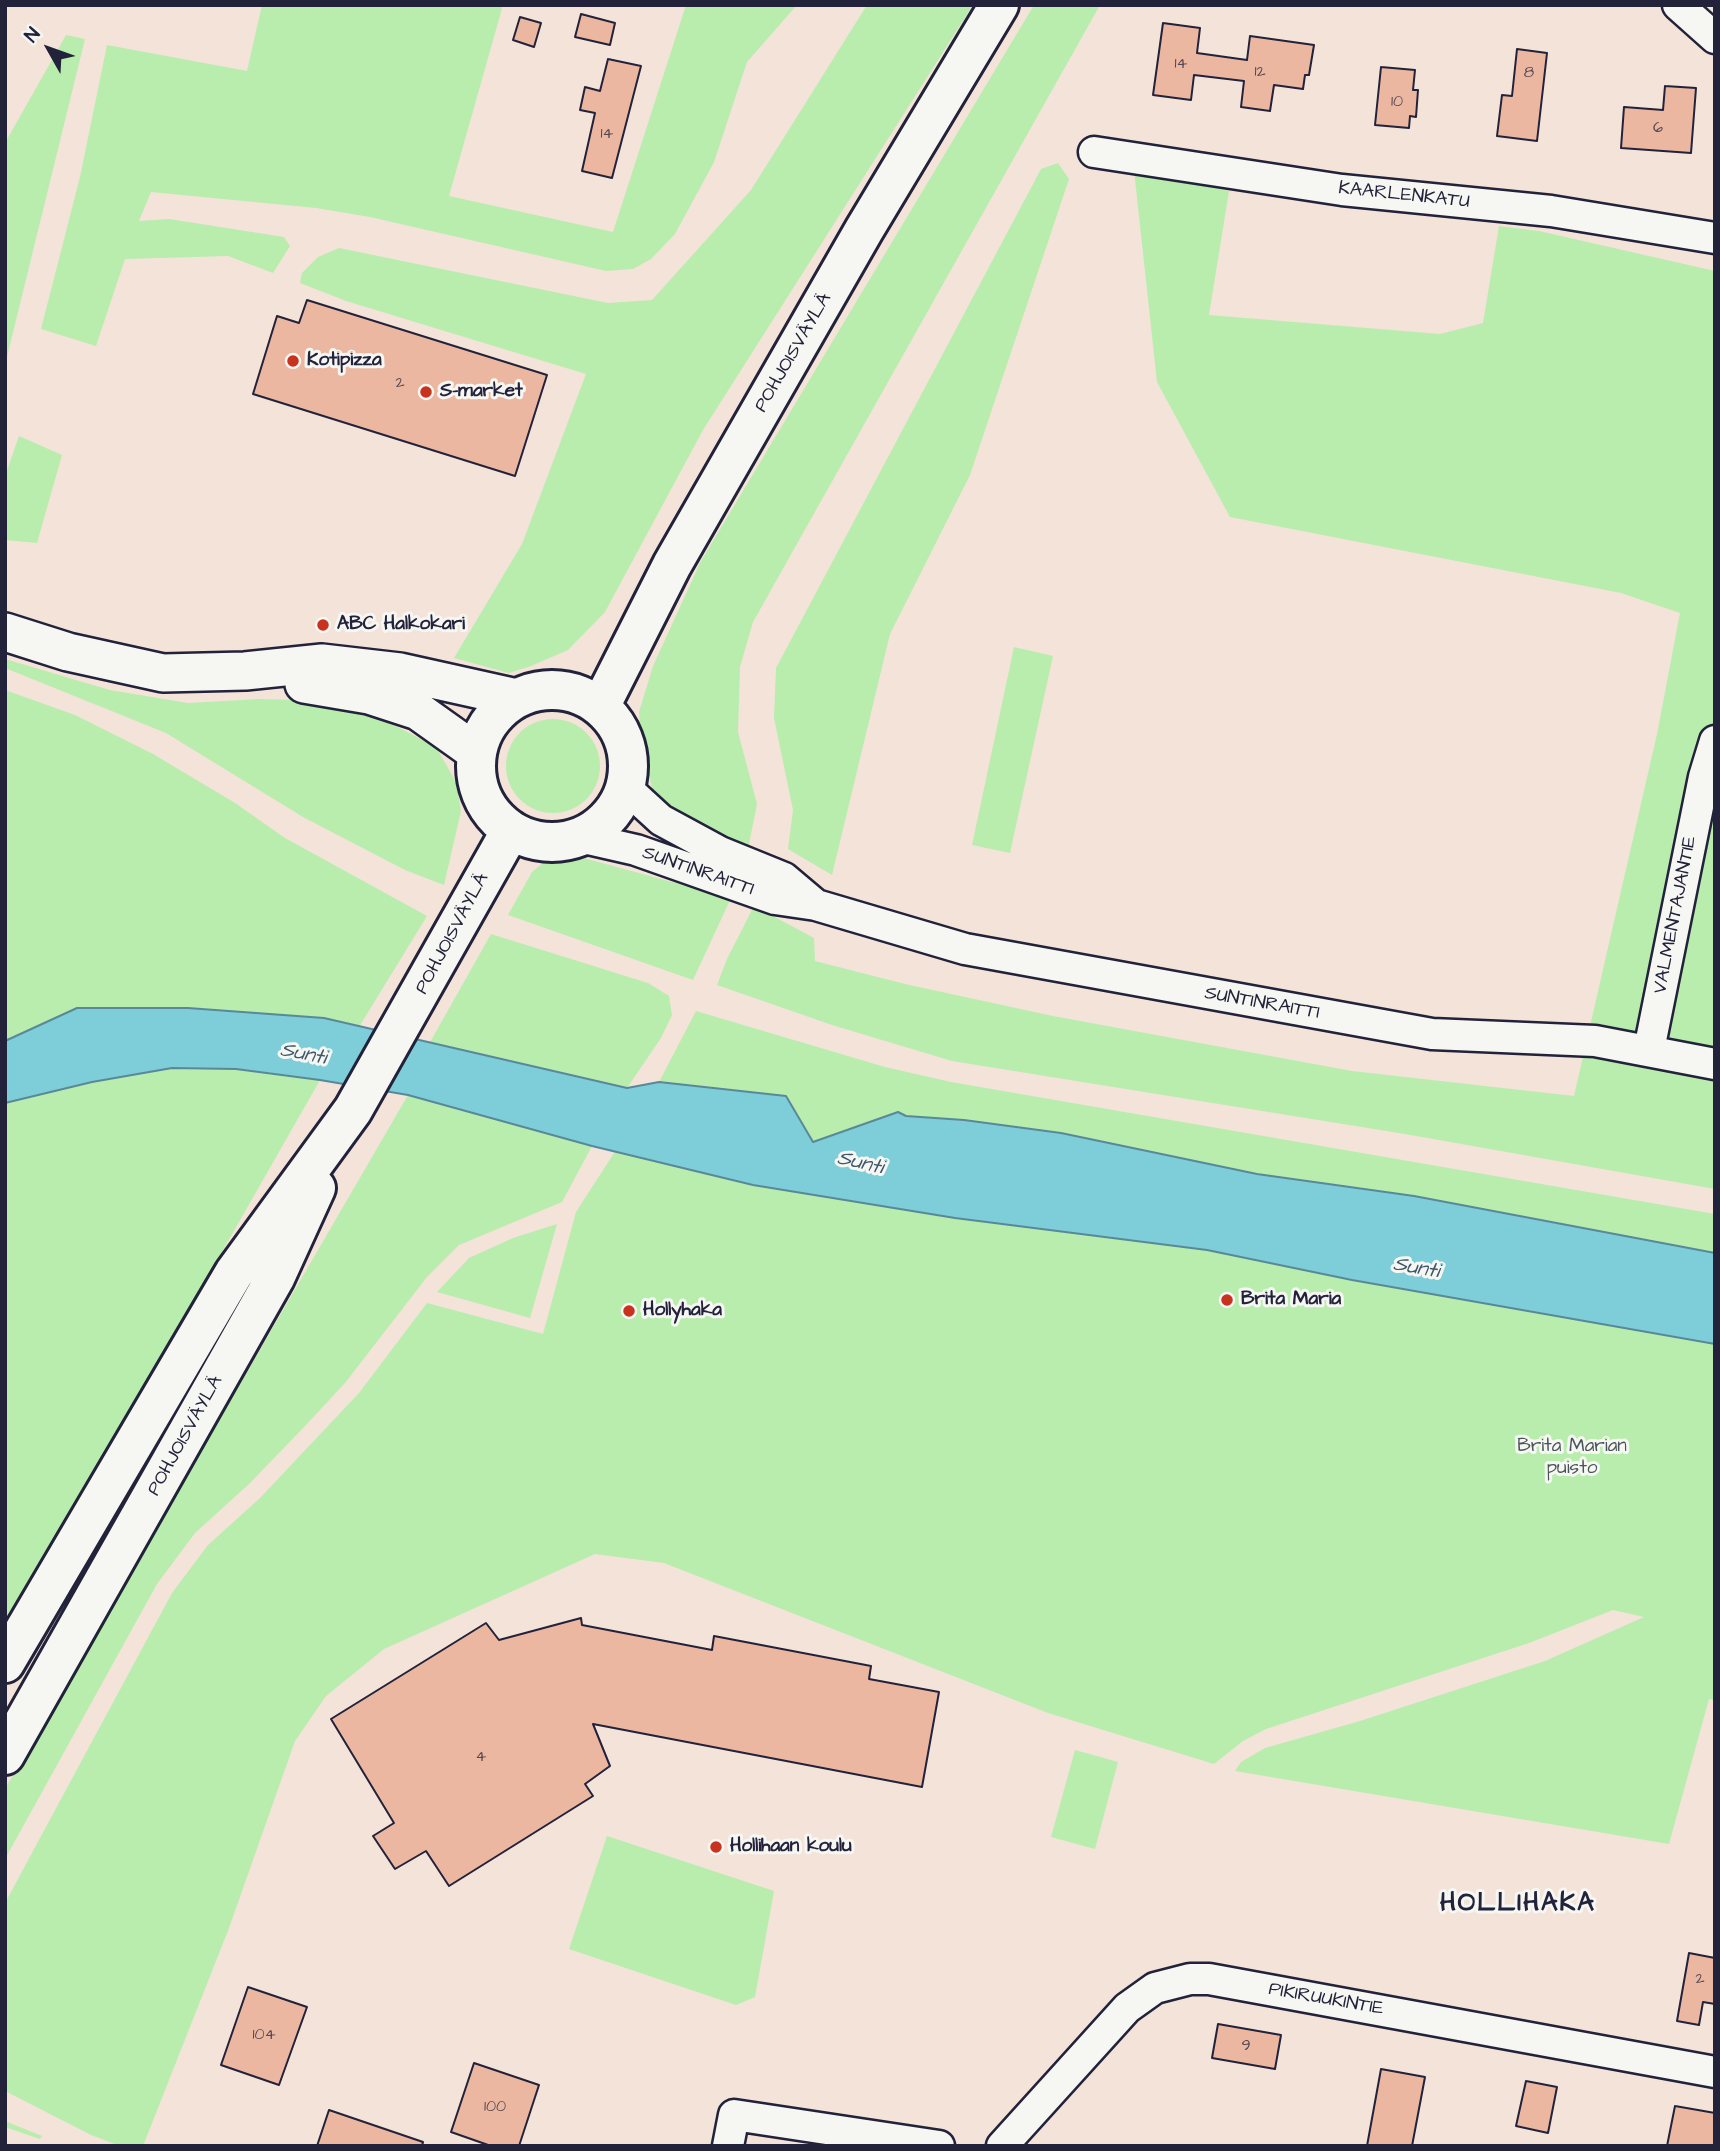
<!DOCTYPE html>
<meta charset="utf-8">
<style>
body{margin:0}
#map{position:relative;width:1720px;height:2151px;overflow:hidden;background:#f3e3d9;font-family:"Architects Daughter",sans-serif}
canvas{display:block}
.frame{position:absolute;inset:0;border:7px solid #22223b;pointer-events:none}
.north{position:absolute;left:14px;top:14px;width:70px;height:70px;-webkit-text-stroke:5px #f6f6f2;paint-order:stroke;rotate:310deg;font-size:19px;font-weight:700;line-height:28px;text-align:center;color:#22223b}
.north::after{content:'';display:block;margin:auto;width:24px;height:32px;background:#22223b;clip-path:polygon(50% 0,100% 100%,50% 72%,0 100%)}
</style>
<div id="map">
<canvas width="1720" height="2151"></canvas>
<div class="frame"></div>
<div class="north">N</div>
</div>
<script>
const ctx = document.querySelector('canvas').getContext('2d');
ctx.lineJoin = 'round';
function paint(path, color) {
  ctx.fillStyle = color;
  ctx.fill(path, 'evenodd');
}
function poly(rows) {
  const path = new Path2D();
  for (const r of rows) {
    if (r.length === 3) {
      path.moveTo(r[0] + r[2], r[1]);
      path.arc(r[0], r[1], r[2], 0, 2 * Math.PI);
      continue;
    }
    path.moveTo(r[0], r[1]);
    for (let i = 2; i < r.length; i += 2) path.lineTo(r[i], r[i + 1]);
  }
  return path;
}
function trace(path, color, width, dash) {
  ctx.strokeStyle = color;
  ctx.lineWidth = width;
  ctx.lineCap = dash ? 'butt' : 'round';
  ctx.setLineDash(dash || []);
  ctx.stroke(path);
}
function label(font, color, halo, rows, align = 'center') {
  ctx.font = font + ' "Architects Daughter",sans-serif';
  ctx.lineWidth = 6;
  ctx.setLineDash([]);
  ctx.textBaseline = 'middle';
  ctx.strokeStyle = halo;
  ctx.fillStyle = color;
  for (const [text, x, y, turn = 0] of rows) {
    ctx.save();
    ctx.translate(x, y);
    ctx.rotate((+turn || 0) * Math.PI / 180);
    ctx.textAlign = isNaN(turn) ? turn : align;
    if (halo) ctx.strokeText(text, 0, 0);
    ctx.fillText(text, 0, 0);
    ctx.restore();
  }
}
const green = poly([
 [262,5,503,5,449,196,613,232,686,5,797,5,747,62,714,162,675,234,651,259,633,269,606,271,370,217,316,208,151,192,139,221,169,219,284,237,290,246,273,273,228,256,125,259,96,346,41,329,80,177,107,45,247,71],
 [867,5,973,5,703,430,605,612,568,650,531,666,509,673,454,658,522,544,586,374,346,301,300,283,302,273,318,257,339,248,608,303,652,300,751,190],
 [1034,5,1100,5,753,622,740,667,738,732,757,804,748,849,667,807,652,788,640,731,639,712,653,666,701,561],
 [66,35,85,39,5,365,5,143],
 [1058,163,1069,179,970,475,890,634,832,875,788,849,793,810,774,718,776,668,1041,169],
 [1134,170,1229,191,1209,315,1440,334,1483,323,1499,226,1539,231,1715,271,1715,1189,1405,1134,952,1061,832,1025,717,985,727,959,754,906,814,938,815,961,905,984,1053,1016,1352,1071,1574,1096,1657,734,1680,613,1621,593,1230,517,1157,382],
 [19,436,62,455,37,543,5,540,5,476],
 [1014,647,1053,656,1010,853,972,845],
 [5,659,110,690,188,703,259,699,334,701,386,721,436,747,456,782,461,811,444,885,405,870,303,817,166,733,5,668],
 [5,690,75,715,153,754,235,803,285,838,427,916,359,1027,324,1018,188,1008,77,1008,5,1041],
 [553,766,47],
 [565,853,731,898,693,980,508,915,532,872,543,863],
 [491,934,648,983,669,996,672,1015,661,1038,627,1088,429,1044],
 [696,1011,885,1067,951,1082,1715,1214,1715,1253,1414,1196,1257,1174,1061,1133,905,1116,898,1112,813,1142,786,1096,659,1082],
 [172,1068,236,1069,320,1080,5,1632,5,1103,92,1082],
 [408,1095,592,1146,562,1202,459,1245,427,1277,345,1383,306,1425,249,1484,195,1533,157,1584,5,1859,5,1789],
 [616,1150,753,1185,955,1218,1207,1250,1352,1280,1715,1344,1715,1700,1709,1699,1669,1844,1235,1771,1241,1762,1265,1748,1360,1721,1545,1661,1644,1617,1613,1610,1529,1643,1266,1729,1243,1741,1214,1764,1048,1713,664,1563,595,1554,384,1649,326,1696,295,1741,229,1928,143,2146,120,2146,91,2135,5,2091,5,1903,172,1593,208,1545,260,1498,359,1393,427,1303,543,1334,576,1212],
 [557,1224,530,1318,437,1292,469,1258,513,1238],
 [1075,1750,1118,1762,1095,1849,1051,1837],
 [607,1836,774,1891,755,1997,736,2005,569,1949],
 [5,2121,42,2136,40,2139,5,2127]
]);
const water = poly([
 [77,1008,188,1008,324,1018,627,1088,659,1082,786,1096,813,1142,898,1112,906,1116,964,1120,1061,1133,1257,1174,1414,1196,1715,1253,1715,1344,1352,1280,1207,1250,955,1218,753,1185,592,1146,408,1095,320,1080,236,1069,172,1068,92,1082,5,1103,5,1041,77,1008]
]);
const building = poly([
 [581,14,615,23,610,45,575,37,581,14],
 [520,17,541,23,534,47,513,40,520,17],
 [1163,23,1200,28,1197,53,1247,60,1250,36,1314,45,1309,75,1305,75,1303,89,1274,85,1270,111,1241,107,1244,81,1194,75,1191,100,1153,95,1163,23],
 [1517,49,1547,53,1537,141,1497,136,1502,95,1512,96,1517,49],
 [608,59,641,66,612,178,582,171,595,113,580,110,585,87,600,91,608,59],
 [1381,67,1415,70,1413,90,1418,90,1416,117,1410,116,1409,128,1375,125,1381,67],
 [1665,86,1696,88,1691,153,1621,148,1624,107,1663,110,1665,86],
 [307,300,547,375,515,476,253,394,277,316,299,323,307,300],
 [581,1618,582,1625,712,1650,714,1636,871,1666,869,1679,939,1692,922,1787,593,1724,610,1766,585,1784,593,1796,449,1886,426,1851,395,1869,373,1836,394,1823,331,1719,486,1623,499,1640,581,1618],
 [1689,1953,1715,1958,1715,2004,1703,2002,1699,2025,1677,2021,1689,1953],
 [248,1987,307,2007,279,2085,221,2065,248,1987],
 [1218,2024,1281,2035,1275,2069,1212,2058,1218,2024],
 [474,2063,539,2085,519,2146,491,2146,451,2132,474,2063],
 [1381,2069,1425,2077,1412,2146,1367,2146,1381,2069],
 [1526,2081,1557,2087,1548,2133,1516,2126,1526,2081],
 [1675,2106,1715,2113,1715,2146,1667,2146,1675,2106],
 [329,2110,423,2142,422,2146,317,2146,329,2110]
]);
const minor = poly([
 [1678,5,1715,38],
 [1094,152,1342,190,1551,211,1715,238],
 [625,787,661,820,720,852,784,878,816,905],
 [579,837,636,850,775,899,816,905,965,949,1432,1034,1595,1041,1715,1064],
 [1649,1050,1704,777,1715,741],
 [728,2146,734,2115,939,2146],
 [1002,2146,1127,2008,1155,1988,1190,1979,1209,1979,1715,2072]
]);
const tertiary = poly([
 [5,632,68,652,163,673,245,671,322,663,400,672,517,698],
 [304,684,369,695,418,711,477,753]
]);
const secondary = poly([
 [552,766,76],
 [600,707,672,565,864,230,999,5],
 [5,1663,234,1273,353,1110,511,830],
 [5,1755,275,1278,316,1188]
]);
const markers = [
 [293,361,7,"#c8321e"],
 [426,392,7,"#c8321e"],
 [323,625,7,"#c8321e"],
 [1227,1300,7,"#c8321e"],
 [629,1311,7,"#c8321e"],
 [716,1847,7,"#c8321e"]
];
const numberNames = [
 ["14",1181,65],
 ["12",1260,73],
 ["8",1529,74],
 ["10",1397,103],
 ["6",1658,129],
 ["14",607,135],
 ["2",400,384],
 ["4",481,1758],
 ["2",1700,1980],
 ["104",264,2036],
 ["9",1246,2047],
 ["100",495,2108]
];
const streetNames = [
 ["KAARLENKATU",1404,196,6],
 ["POHJOISVÄYLÄ",794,353,-60],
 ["SUNTINRAITTI",698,872,19],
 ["VALMENTAJANTIE",1676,915,-79],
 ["POHJOISVÄYLÄ",453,934,-62],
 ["SUNTINRAITTI",1262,1004,10],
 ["POHJOISVÄYLÄ",186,1436,-61],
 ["PIKIRUUKINTIE",1326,2000,10]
];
const poiNames = [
 ["Kotipizza",307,361],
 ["S-market",440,392],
 ["ABC Halkokari",337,625],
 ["Brita Maria",1241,1300],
 ["Hollyhaka",643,1311],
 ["Hollihaan koulu",730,1847]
];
const parkNames = [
 ["Brita Marian",1572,1447],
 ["puisto",1572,1469]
];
const waterNames = [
 ["Sunti",303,1055,11],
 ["Sunti",860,1164,13],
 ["Sunti",1416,1269,10]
];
const districtNames = [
 ["HOLLIHAKA",1518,1905]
];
paint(green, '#b9edae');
paint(water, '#7dced8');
trace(water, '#598999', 2);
paint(building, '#ecb7a0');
trace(building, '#22223b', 2);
trace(minor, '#22223b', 35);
trace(tertiary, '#22223b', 42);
trace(secondary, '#22223b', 44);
trace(minor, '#f6f6f2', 30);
trace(tertiary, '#f6f6f2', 37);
trace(secondary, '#f6f6f2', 38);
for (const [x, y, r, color] of markers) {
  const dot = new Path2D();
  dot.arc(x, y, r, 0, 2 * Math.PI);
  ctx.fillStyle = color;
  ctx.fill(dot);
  trace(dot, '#f6f6f2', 2.5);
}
label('16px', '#544754', null, numberNames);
label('19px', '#22223b', '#f6f6f2', streetNames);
label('bold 19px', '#22223b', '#f6f6f2', poiNames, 'left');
label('19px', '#485558', '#f6f6f2', parkNames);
label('italic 21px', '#3d566a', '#f6f6f2', waterNames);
ctx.letterSpacing = '2px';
label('bold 26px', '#22223b', '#f6f6f2', districtNames);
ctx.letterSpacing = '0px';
</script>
